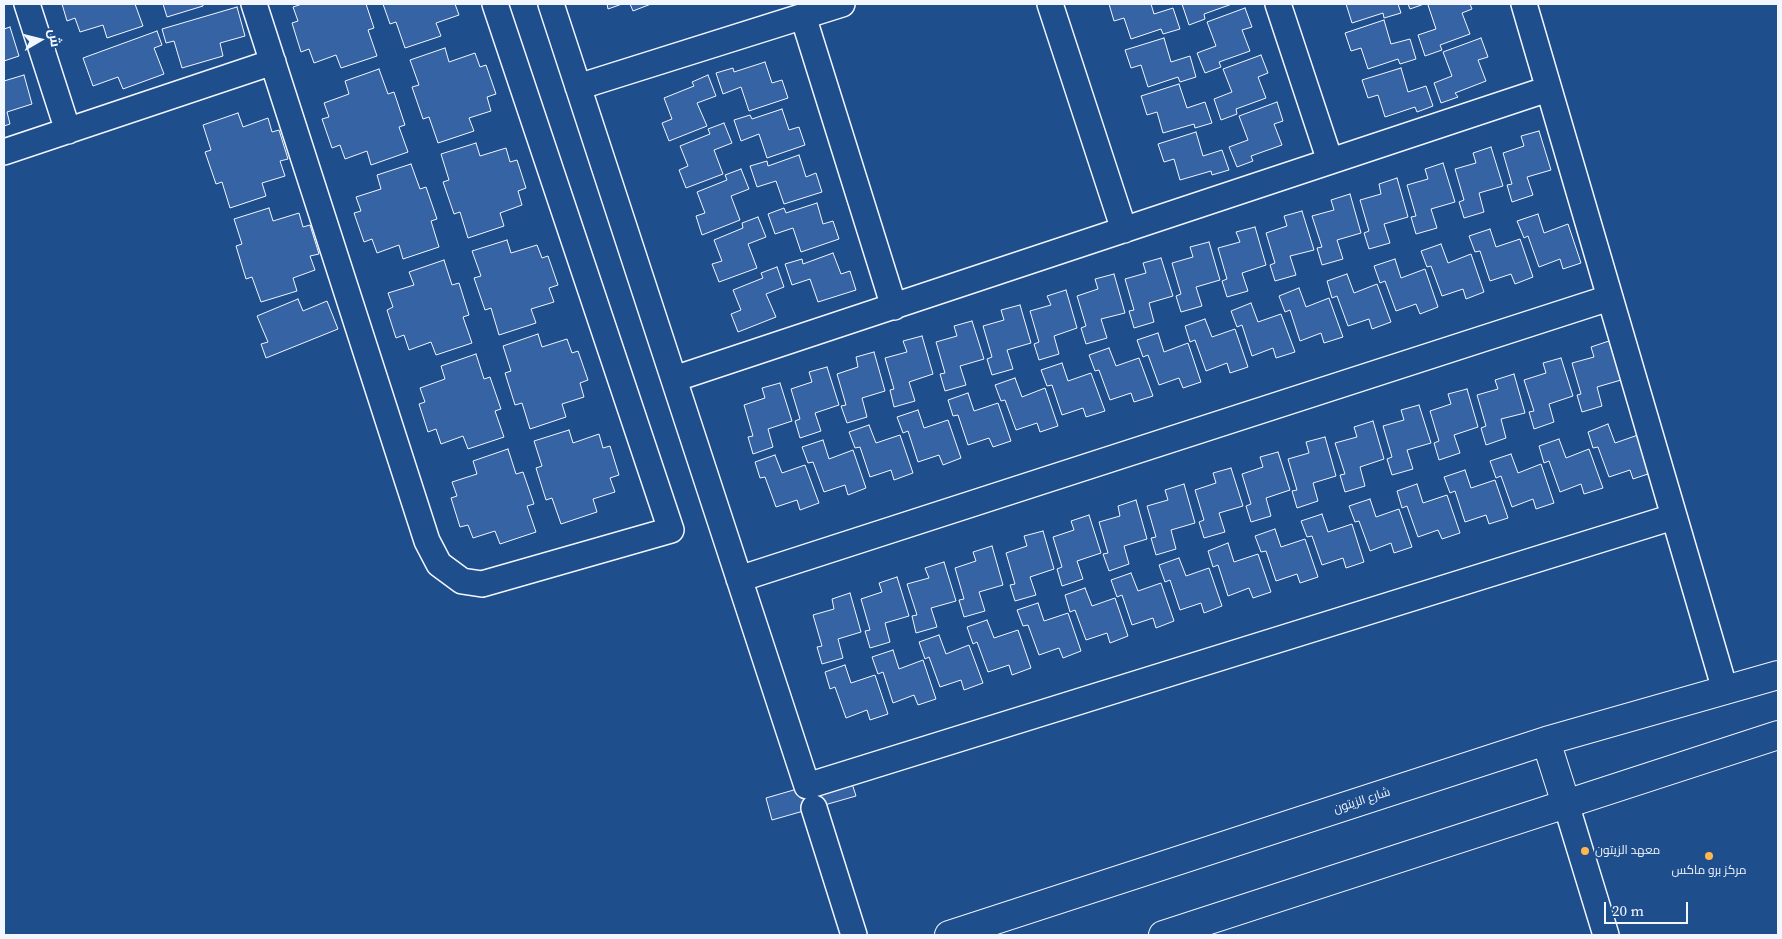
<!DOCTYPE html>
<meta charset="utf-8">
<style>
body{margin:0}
#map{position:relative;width:1782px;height:939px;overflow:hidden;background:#1f4e8c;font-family:"Source Serif 4",Cairo,serif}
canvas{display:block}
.frame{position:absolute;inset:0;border:5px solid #f2f6ff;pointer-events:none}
.north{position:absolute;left:15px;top:15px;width:50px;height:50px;-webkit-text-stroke:4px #1f4e8c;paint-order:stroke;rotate:82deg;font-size:14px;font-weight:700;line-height:20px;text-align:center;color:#f2f6ff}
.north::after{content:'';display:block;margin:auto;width:18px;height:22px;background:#f2f6ff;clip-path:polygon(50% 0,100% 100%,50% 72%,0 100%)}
.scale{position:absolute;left:1604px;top:902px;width:84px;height:22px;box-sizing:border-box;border:2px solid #f2f6ff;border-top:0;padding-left:6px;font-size:15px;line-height:18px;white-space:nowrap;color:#f2f6ff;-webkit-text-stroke:4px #1f4e8c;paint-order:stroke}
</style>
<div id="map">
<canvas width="1782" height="939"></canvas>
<div class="frame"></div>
<div class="north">ش</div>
<div class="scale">20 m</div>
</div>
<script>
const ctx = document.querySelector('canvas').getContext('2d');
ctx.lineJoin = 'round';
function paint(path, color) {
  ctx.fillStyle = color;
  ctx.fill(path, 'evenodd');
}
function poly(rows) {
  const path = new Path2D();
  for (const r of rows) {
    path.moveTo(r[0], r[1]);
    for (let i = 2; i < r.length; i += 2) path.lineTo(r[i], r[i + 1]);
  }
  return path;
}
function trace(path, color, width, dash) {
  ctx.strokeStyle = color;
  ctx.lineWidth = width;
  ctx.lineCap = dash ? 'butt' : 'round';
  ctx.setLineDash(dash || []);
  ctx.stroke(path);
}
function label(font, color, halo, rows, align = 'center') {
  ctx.font = font + ' "Source Serif 4",Cairo,serif';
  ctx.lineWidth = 4;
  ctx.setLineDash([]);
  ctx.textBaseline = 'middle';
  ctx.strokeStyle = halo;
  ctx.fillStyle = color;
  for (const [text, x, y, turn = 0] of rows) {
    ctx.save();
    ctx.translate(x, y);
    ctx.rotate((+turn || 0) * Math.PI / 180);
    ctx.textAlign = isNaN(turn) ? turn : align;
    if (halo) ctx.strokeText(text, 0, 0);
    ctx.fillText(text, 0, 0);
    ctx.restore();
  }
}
const building = poly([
 [62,4,135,4,143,26,107,38,103,25,80,32,75,18,67,21,62,4],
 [163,4,203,4,203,6,167,17,163,4],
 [302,4,366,4,374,28,368,30,377,56,341,68,336,55,314,63,309,49,301,52,292,23,298,21,293,7,302,4],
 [383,4,455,4,459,15,436,23,441,36,405,48,396,22,390,24,383,4],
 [607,4,622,4,608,9,607,4],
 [630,4,651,4,633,11,630,4],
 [1109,4,1151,4,1154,14,1173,8,1180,29,1163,34,1161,29,1131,39,1124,18,1114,21,1109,4],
 [1182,4,1232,4,1204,14,1205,19,1189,25,1182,4],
 [1346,4,1398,4,1401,13,1384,18,1383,13,1352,23,1346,4],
 [1408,4,1424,4,1410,9,1408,4],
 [1430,4,1470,4,1472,9,1462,13,1470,34,1440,45,1442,50,1425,56,1418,35,1436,29,1428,5,1430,4],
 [237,7,245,36,220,43,223,56,182,68,174,41,166,43,162,29,237,7],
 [1245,8,1252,27,1242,30,1250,51,1219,62,1221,67,1205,73,1197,53,1216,46,1207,22,1245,8],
 [1384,20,1391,44,1410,39,1416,59,1400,64,1398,59,1368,69,1361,48,1351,51,1345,33,1384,20],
 [10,27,19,56,4,61,4,29,10,27],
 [157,31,162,45,154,48,164,74,123,89,118,77,93,86,83,58,157,31],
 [1164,38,1171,62,1190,56,1196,77,1180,82,1178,77,1148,87,1141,65,1131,68,1125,50,1164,38],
 [1481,38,1488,57,1478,60,1486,81,1455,93,1458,97,1441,103,1434,83,1452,76,1443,52,1481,38],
 [445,48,449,62,475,53,480,67,486,65,496,94,487,97,491,111,469,118,474,131,438,143,429,117,423,119,412,87,419,85,410,60,445,48],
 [1261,55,1268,73,1258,77,1266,98,1236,109,1237,114,1221,120,1214,99,1232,92,1223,69,1261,55],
 [765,62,772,83,782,80,788,98,749,111,741,87,723,94,716,73,733,68,734,72,765,62],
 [1401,68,1408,92,1426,86,1433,106,1417,112,1415,107,1385,117,1378,95,1368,98,1362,80,1401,68],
 [379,69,388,94,394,92,405,125,399,127,408,152,371,165,367,151,345,159,340,145,332,148,322,119,329,117,324,103,349,94,345,81,379,69],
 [24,75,32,104,7,112,10,124,4,126,4,81,24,75],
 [708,75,716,96,697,103,707,126,669,141,662,123,672,119,664,98,694,86,692,82,708,75],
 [1179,84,1187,108,1205,102,1212,123,1195,128,1194,124,1163,133,1157,112,1147,115,1141,96,1179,84],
 [1277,102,1283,121,1274,124,1282,145,1251,156,1253,161,1237,167,1229,147,1248,140,1239,116,1277,102],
 [782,109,789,130,799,127,805,145,767,158,759,134,741,141,734,120,750,115,752,119,782,109],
 [238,113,243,127,268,118,272,132,279,130,288,159,280,161,285,176,262,183,266,196,230,208,222,182,216,184,205,152,211,150,203,125,238,113],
 [724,123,732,143,714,150,723,174,686,188,679,170,688,166,680,146,710,134,708,129,724,123],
 [1539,131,1551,170,1527,177,1533,195,1512,202,1507,185,1512,184,1503,153,1524,146,1521,136,1539,131],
 [1196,132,1203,156,1222,150,1229,170,1212,175,1211,171,1180,180,1174,159,1164,162,1158,144,1196,132],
 [476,143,480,156,506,148,510,162,517,160,526,188,518,191,522,205,500,213,504,226,468,238,460,212,454,214,443,182,449,180,441,154,476,143],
 [1491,147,1503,186,1479,193,1484,212,1464,218,1459,202,1464,200,1455,169,1476,163,1473,153,1491,147],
 [799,155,806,177,816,173,822,192,784,204,776,181,757,187,750,166,767,161,768,166,799,155],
 [1443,163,1455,202,1431,209,1437,228,1416,234,1411,217,1416,216,1407,185,1428,179,1425,169,1443,163],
 [411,164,420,189,426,187,437,219,431,221,439,247,403,259,399,245,377,253,372,239,364,242,354,213,361,211,356,197,381,189,377,175,411,164],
 [741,169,749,189,731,196,740,220,702,235,696,216,705,213,697,192,727,180,725,175,741,169],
 [1397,178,1408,217,1384,224,1390,243,1369,249,1364,233,1369,231,1360,200,1381,194,1379,184,1397,178],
 [1350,194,1361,233,1337,240,1343,259,1322,265,1317,248,1322,247,1312,216,1334,210,1331,200,1350,194],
 [817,203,823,224,833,221,839,239,801,252,793,228,775,234,768,214,784,208,786,213,817,203],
 [269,208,273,221,299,213,303,227,310,225,319,254,310,256,315,270,293,278,297,291,261,302,252,277,246,279,236,246,242,244,234,219,269,208],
 [1302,211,1314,250,1290,256,1296,275,1275,281,1270,265,1275,263,1266,233,1287,226,1284,216,1302,211],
 [1538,214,1544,233,1568,224,1581,263,1563,269,1560,259,1539,267,1528,236,1524,238,1517,221,1538,214],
 [758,217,766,237,748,244,757,268,719,282,712,264,722,261,714,240,743,228,742,223,758,217],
 [1255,227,1266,265,1242,273,1248,291,1227,297,1222,281,1227,279,1218,248,1240,242,1236,232,1255,227],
 [1490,229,1496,247,1520,239,1533,277,1515,284,1511,274,1490,281,1480,251,1475,252,1469,236,1490,229],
 [507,240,511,253,537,245,542,258,548,256,558,285,549,288,554,302,531,309,536,323,499,335,491,308,485,310,474,278,481,276,472,251,507,240],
 [1209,242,1220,280,1196,287,1202,306,1181,312,1176,296,1181,294,1172,263,1193,257,1190,247,1209,242],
 [1441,244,1448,263,1471,254,1484,292,1466,299,1463,289,1442,296,1431,266,1427,267,1421,251,1441,244],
 [833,253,841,274,850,271,856,290,818,302,810,279,792,285,785,264,802,259,803,264,833,253],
 [1161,258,1173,296,1149,303,1154,322,1134,328,1129,311,1134,310,1125,279,1146,273,1143,263,1161,258],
 [1395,259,1401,278,1425,269,1438,307,1420,314,1416,304,1396,311,1385,281,1380,283,1374,266,1395,259],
 [444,260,452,285,459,283,469,315,463,317,472,343,436,355,431,342,409,350,404,335,396,338,387,310,393,307,388,293,414,285,409,272,444,260],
 [777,267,784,287,766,294,776,317,738,332,731,314,741,310,733,290,763,278,761,273,777,267],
 [1114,274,1125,313,1101,319,1107,338,1086,344,1081,328,1086,326,1077,296,1098,289,1095,279,1114,274],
 [1347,274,1354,293,1377,284,1391,322,1372,329,1369,319,1348,326,1337,296,1332,298,1327,281,1347,274],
 [1299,288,1306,307,1329,298,1343,337,1324,343,1321,333,1300,341,1290,310,1285,312,1279,296,1299,288],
 [1066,290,1077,328,1054,336,1059,354,1039,360,1034,344,1039,342,1030,311,1051,305,1047,296,1066,290],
 [298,299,303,311,327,301,338,329,266,358,261,344,268,342,257,316,298,299],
 [1251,303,1258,322,1281,314,1295,352,1276,358,1273,348,1252,356,1242,325,1237,327,1231,311,1251,303],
 [1020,305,1031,343,1007,350,1013,369,992,375,987,359,992,357,983,326,1004,320,1001,310,1020,305],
 [1205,319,1212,337,1235,329,1248,367,1230,373,1227,363,1206,371,1195,340,1190,342,1185,326,1205,319],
 [972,321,984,359,960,366,966,385,945,391,940,374,945,373,936,342,957,336,954,326,972,321],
 [1158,333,1164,352,1188,343,1201,382,1183,388,1179,378,1159,385,1148,355,1143,357,1137,340,1158,333],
 [538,334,542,347,567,339,572,353,578,351,588,380,580,383,584,397,562,404,566,417,530,429,522,403,515,405,505,373,511,371,503,346,538,334],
 [922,336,933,374,909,382,915,401,894,407,890,390,894,389,885,358,907,352,903,341,922,336],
 [1609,341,1621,380,1597,387,1602,406,1582,412,1577,395,1581,394,1572,363,1594,357,1591,347,1609,341],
 [1109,348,1116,366,1139,358,1153,396,1134,402,1131,393,1110,400,1099,370,1095,371,1089,355,1109,348],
 [874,352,885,391,862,398,867,417,847,423,841,406,846,405,837,374,858,367,856,357,874,352],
 [476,354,484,379,490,377,501,409,495,411,504,437,468,449,463,436,441,444,436,429,428,432,419,404,425,402,420,388,445,379,441,366,476,354],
 [1561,358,1573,396,1549,404,1554,422,1534,429,1529,412,1534,411,1524,380,1546,373,1543,363,1561,358],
 [1062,363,1068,381,1091,373,1105,411,1086,417,1083,408,1062,415,1052,385,1047,386,1041,370,1062,363],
 [827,367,839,405,815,413,821,431,800,438,795,421,800,419,791,389,812,382,809,372,827,367],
 [1514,374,1525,413,1501,419,1506,438,1486,445,1481,428,1486,426,1477,395,1498,389,1495,380,1514,374],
 [1015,378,1022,397,1045,388,1058,426,1040,432,1037,423,1016,430,1005,400,1001,401,995,385,1015,378],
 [780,383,792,421,768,429,773,447,753,454,748,437,753,436,744,405,765,398,762,388,780,383],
 [1467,389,1478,427,1454,435,1460,453,1439,460,1434,443,1439,441,1430,411,1451,404,1448,394,1467,389],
 [968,393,974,411,998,403,1011,441,993,447,989,438,968,445,958,415,953,416,948,400,968,393],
 [1419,405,1431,443,1407,450,1413,469,1392,475,1387,459,1392,457,1383,426,1404,420,1401,410,1419,405],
 [918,410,924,428,948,420,961,458,943,465,939,455,918,462,908,431,903,433,897,417,918,410],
 [1373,421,1384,459,1360,467,1365,486,1345,492,1340,475,1345,474,1335,443,1357,437,1354,427,1373,421],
 [1608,424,1615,443,1638,435,1651,473,1633,479,1630,470,1609,477,1598,447,1593,448,1588,432,1608,424],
 [869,425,876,443,900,435,913,473,894,480,891,470,870,477,860,447,855,448,849,432,869,425],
 [569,430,573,443,599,434,603,448,610,446,619,475,610,478,615,492,593,499,597,512,561,524,552,498,546,500,536,468,542,466,534,441,569,430],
 [1325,437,1336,476,1313,483,1318,501,1297,508,1292,491,1297,490,1288,459,1309,453,1306,442,1325,437],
 [1559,439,1566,458,1589,449,1603,488,1584,494,1581,484,1560,492,1549,461,1544,463,1539,446,1559,439],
 [823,440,829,459,853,450,866,488,848,495,845,485,824,492,813,462,808,463,802,447,823,440],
 [508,449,516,474,523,472,534,504,527,506,536,532,500,544,495,531,473,538,468,525,460,527,451,498,457,496,452,482,477,474,473,461,508,449],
 [1278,452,1290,490,1266,498,1271,516,1251,522,1246,506,1251,504,1242,474,1263,467,1260,457,1278,452],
 [1511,454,1518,473,1541,464,1554,503,1536,509,1533,499,1512,507,1501,476,1496,478,1490,461,1511,454],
 [775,455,782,473,805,465,819,503,800,510,797,500,776,507,765,477,760,478,755,462,775,455],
 [1231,468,1243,506,1219,513,1225,532,1204,538,1199,522,1204,520,1195,490,1216,483,1213,473,1231,468],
 [1465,470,1471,488,1495,480,1508,518,1489,524,1486,515,1465,522,1455,491,1450,493,1444,477,1465,470],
 [1184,484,1195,523,1171,530,1176,549,1156,555,1151,538,1156,537,1147,506,1168,500,1165,490,1184,484],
 [1417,484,1423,503,1447,495,1460,533,1442,539,1438,530,1418,537,1407,506,1402,508,1397,491,1417,484],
 [1370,499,1376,517,1399,509,1412,547,1394,553,1391,543,1370,551,1359,521,1355,522,1349,506,1370,499],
 [1136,500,1147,539,1124,546,1129,564,1109,571,1103,554,1108,553,1099,522,1120,516,1118,506,1136,500],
 [1322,514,1328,532,1352,524,1364,562,1346,568,1343,558,1322,565,1312,536,1307,537,1301,521,1322,514],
 [1089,515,1101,553,1077,561,1083,579,1062,586,1057,569,1062,567,1053,537,1074,530,1071,521,1089,515],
 [1275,529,1281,547,1305,539,1318,577,1300,583,1297,574,1276,581,1266,551,1261,552,1255,536,1275,529],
 [1043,531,1054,569,1030,577,1036,595,1015,601,1010,585,1015,584,1006,553,1027,546,1024,536,1043,531],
 [1228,543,1234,562,1258,554,1271,592,1253,598,1249,588,1228,596,1218,565,1213,567,1208,551,1228,543],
 [992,546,1003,585,979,592,985,611,964,617,959,600,964,599,955,568,976,561,973,552,992,546],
 [1179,558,1186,576,1209,568,1222,606,1204,613,1201,603,1180,610,1170,580,1165,582,1159,565,1179,558],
 [944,562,956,601,931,608,937,627,916,633,912,616,917,615,907,584,929,578,925,568,944,562],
 [1131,573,1138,591,1161,583,1174,621,1156,628,1153,618,1132,625,1122,595,1117,597,1111,580,1131,573],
 [897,577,909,616,885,623,890,642,870,648,865,631,870,630,861,599,882,592,879,583,897,577],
 [1085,588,1092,606,1115,598,1128,636,1110,643,1107,633,1086,640,1075,610,1070,612,1065,595,1085,588],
 [850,593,861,632,838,639,843,658,822,664,817,647,822,646,813,615,834,609,832,599,850,593],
 [1038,603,1044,621,1068,613,1081,651,1063,658,1059,648,1039,655,1028,625,1023,626,1017,610,1038,603],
 [987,620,994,638,1018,630,1031,668,1012,675,1009,665,988,672,977,642,973,644,967,627,987,620],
 [939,635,946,654,969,645,983,683,964,690,961,680,940,687,929,657,925,659,919,642,939,635],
 [893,650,899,669,923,660,936,699,918,705,914,695,893,703,883,672,878,674,872,657,893,650],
 [845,665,851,683,875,675,888,714,870,720,867,710,846,718,835,687,830,689,825,672,845,665],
 [849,774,856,796,772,820,766,798,849,774]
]);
const minor = poly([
 [27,4,68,131],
 [254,4,427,541,439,564,462,581,482,584,671,530,495,4],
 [551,4,807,786,1673,517],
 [1050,4,1124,230],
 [1278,4,1330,161],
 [1524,4,1725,690],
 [803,16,894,307],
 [578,87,842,4],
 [4,152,273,62],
 [674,379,1548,89],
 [739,579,1609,298],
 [1566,804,1606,935],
 [814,808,854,935]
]);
const secondary = poly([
 [1546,741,1566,804],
 [949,935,1546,741,1778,675],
 [1163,935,1778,735]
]);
const markers = [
 [1585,851,5,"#ffb74d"],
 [1709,856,5,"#ffb74d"]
];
const streetNames = [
 ["شارع الزيتون",1362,801,-18]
];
const poiNames = [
 ["معهد الزيتون",1595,851],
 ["مركز برو ماكس",1709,871,"center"]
];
paint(building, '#3563a3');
trace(building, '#f2f6ff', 1);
trace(minor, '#f2f6ff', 28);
trace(secondary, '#f2f6ff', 30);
trace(minor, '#1f4e8c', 25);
trace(secondary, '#1f4e8c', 28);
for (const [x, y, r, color] of markers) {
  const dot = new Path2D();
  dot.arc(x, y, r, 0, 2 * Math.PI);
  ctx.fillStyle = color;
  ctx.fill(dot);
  trace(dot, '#1f4e8c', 2);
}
label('12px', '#f2f6ff', '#1f4e8c', streetNames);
label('12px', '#f2f6ff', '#1f4e8c', poiNames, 'left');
</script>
